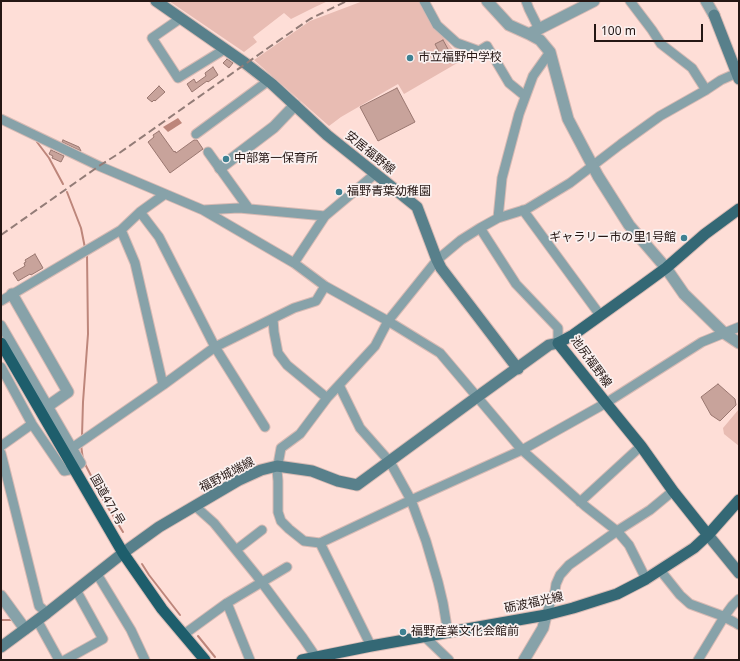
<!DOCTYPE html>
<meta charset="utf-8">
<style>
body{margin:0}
#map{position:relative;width:740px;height:661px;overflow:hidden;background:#feded7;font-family:"Noto Sans",sans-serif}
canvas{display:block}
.frame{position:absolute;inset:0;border:2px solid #251714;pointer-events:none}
.scale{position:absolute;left:594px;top:24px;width:109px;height:18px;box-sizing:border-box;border:2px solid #251714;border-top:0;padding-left:5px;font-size:12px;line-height:14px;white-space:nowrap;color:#251714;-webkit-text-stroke:3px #faf1f0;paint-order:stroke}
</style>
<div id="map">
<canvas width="740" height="661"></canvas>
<div class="frame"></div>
<div class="scale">100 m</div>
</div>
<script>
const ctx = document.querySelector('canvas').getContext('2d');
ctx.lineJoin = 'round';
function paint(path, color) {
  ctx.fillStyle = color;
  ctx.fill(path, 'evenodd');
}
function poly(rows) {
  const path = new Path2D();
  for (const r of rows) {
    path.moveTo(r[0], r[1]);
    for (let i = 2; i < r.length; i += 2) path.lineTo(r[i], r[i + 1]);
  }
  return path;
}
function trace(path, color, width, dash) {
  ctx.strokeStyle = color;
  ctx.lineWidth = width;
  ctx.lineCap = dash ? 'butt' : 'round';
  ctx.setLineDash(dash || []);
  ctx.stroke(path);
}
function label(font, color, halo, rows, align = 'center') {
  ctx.font = font + ' "Noto Sans","Noto Sans JP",sans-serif';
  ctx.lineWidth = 3.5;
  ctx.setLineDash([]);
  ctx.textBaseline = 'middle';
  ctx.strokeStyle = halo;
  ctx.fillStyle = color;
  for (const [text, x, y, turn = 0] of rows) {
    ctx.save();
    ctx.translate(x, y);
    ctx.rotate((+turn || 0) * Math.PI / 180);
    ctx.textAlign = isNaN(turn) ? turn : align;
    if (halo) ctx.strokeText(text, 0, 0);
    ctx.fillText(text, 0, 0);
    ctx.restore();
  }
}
const green = poly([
 [169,1,328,1,315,7,291,19,284,13,253,37,257,42,244,52],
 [363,1,420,1,438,30,455,52,459,62,404,94,398,84,341,117,329,126,254,60,310,21],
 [739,409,739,446,724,434,723,428]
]);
const water = poly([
 [178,118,182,123,168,132,163,127]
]);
const stream = poly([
 [37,142,49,158,63,184],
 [67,192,81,228,85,248],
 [82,436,83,402,88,334,87,254],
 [81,445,83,460],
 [85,464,104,501,123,532],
 [142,564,149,575,180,615],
 [1,620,12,620],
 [198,636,215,657]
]);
const building = poly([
 [443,40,453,58,444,62,435,44,443,40],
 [227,59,233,63,229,68,223,63,227,59],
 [213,67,218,75,208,82,207,81,192,92,187,84,194,79,196,83,206,76,205,73,213,67],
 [159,86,165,92,155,101,154,100,152,102,147,98,159,86],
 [397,88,415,122,378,141,360,107,397,88],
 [159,131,174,152,175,151,176,153,194,140,197,140,203,149,170,173,148,142,154,137,153,135,159,131],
 [63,140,79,147,81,151,62,142,63,140],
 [51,150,64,156,61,162,52,158,53,156,49,154,51,150],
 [35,254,43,268,31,275,30,274,18,281,13,273,25,266,24,263,26,262,25,260,35,254],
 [718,384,735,399,736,405,720,421,711,415,701,397,718,384]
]);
const minor = poly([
 [424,1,437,25,457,43,479,51,487,46,509,83,525,96],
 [526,1,529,9,539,29],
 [630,1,652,30,661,44,692,68,706,90],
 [181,18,152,38,178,78,225,49],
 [737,73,721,80,706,90,660,116,621,144,570,183,527,209,498,218,480,228,461,240,437,260,388,321,375,346,327,398,300,434,281,448,277,470,278,481,278,512,281,521,289,529,304,541,320,543,411,500,522,450,606,403,702,342,739,327],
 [1,119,99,166,203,210,294,263,325,286,388,321,440,353,522,450,585,506,617,531,629,545,646,579],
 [196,134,268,81],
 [208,152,249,209],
 [203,210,239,208,325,216],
 [523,210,600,315],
 [140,212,159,237,215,347,265,427],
 [498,218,502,178,519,114,533,76,550,52],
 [480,228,516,284,558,328,558,343],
 [121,230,135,263,163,385],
 [294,263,325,216,375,174],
 [1,301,121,230,140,212,165,194],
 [273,319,274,332,278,353,287,365,327,398],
 [1,325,81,463,74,469,64,471,32,424,1,367],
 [339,385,360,428,390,462,411,500,426,541,438,582,443,603,448,633],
 [1,446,32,424],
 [72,448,163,385,215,347,294,308,316,301,325,286],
 [1,453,39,606,47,613],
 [580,502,641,446],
 [195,506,214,523,257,576,303,638,316,657],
 [320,543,371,646],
 [236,550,262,530],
 [660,570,680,595,690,604,720,615,734,622,739,625],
 [97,574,131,630,145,660],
 [227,603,287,567],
 [546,615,555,591,556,584,560,575,569,565,617,531,650,510,673,491],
 [37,620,59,660],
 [183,635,227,603,250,660],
 [425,637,449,660],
 [65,660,103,639,76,590],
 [698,660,724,617,732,606,739,599]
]);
const tertiary = poly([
 [487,1,509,25,529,34,540,40,550,52,568,119,598,176,629,225,666,268,684,294,724,333,739,343],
 [706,1,714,15],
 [529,34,594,1],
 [220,168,274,127,295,105],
 [12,294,68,392,48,406],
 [1,596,25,629],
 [524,660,543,628,546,615]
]);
const secondary = poly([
 [156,1,245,63,272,84,327,135,417,207,437,260,441,268,518,369],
 [714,15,739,79],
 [708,535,739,573],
 [1,647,47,613,123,553,159,527,239,480,261,470,277,466,312,471,338,481,357,485,477,397,549,345,558,343]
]);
const primary = poly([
 [708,535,673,491,641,446,606,403,558,343,573,335,640,287,666,268,705,234,739,209],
 [302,660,371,646,546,615,573,608,617,594,646,579,694,548,708,535,739,500]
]);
const trunk = poly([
 [1,343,123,553,162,609,205,660]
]);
const rail = poly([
 [1,235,99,166,118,154,268,48,310,19,347,1]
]);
const markers = [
 [410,58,4,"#3e8192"],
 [226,159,4,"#3e8192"],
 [339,192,4,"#3e8192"],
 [684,238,4,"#3e8192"],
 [403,632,4,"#3e8192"]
];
const poiNames = [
 ["市立福野中学校",418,58],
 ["中部第一保育所",234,159],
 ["福野青葉幼稚園",347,192],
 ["ギャラリー市の里1号館",676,238,"right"],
 ["福野産業文化会館前",411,632]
];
const streetNames = [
 ["安居福野線",370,153,39],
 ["池尻福野線",591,362,54],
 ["福野城端線",227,475,-28],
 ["国道471号",107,500,60],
 ["砺波福光線",534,603,-12]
];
paint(green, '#e8bcb3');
paint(water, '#bd867b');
trace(stream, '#bd867b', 2);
paint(building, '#c8a39b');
trace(building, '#9a7770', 1);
trace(minor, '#d7bab4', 11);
trace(tertiary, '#d7bab4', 13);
trace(secondary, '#d7bab4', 13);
trace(primary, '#d7bab4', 13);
trace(trunk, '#d7bab4', 13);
trace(minor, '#87a2a9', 9);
trace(tertiary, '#87a2a9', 11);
trace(secondary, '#58808b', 11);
trace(primary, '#346875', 11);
trace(trunk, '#1e5e6c', 11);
trace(rail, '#937c77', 2, [8, 4]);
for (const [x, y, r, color] of markers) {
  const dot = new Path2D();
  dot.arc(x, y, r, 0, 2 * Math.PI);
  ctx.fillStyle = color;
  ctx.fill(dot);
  trace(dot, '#faf1f0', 1.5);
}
label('12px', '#251714', '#faf1f0', poiNames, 'left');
label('12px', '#251714', '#faf1f0', streetNames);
</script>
